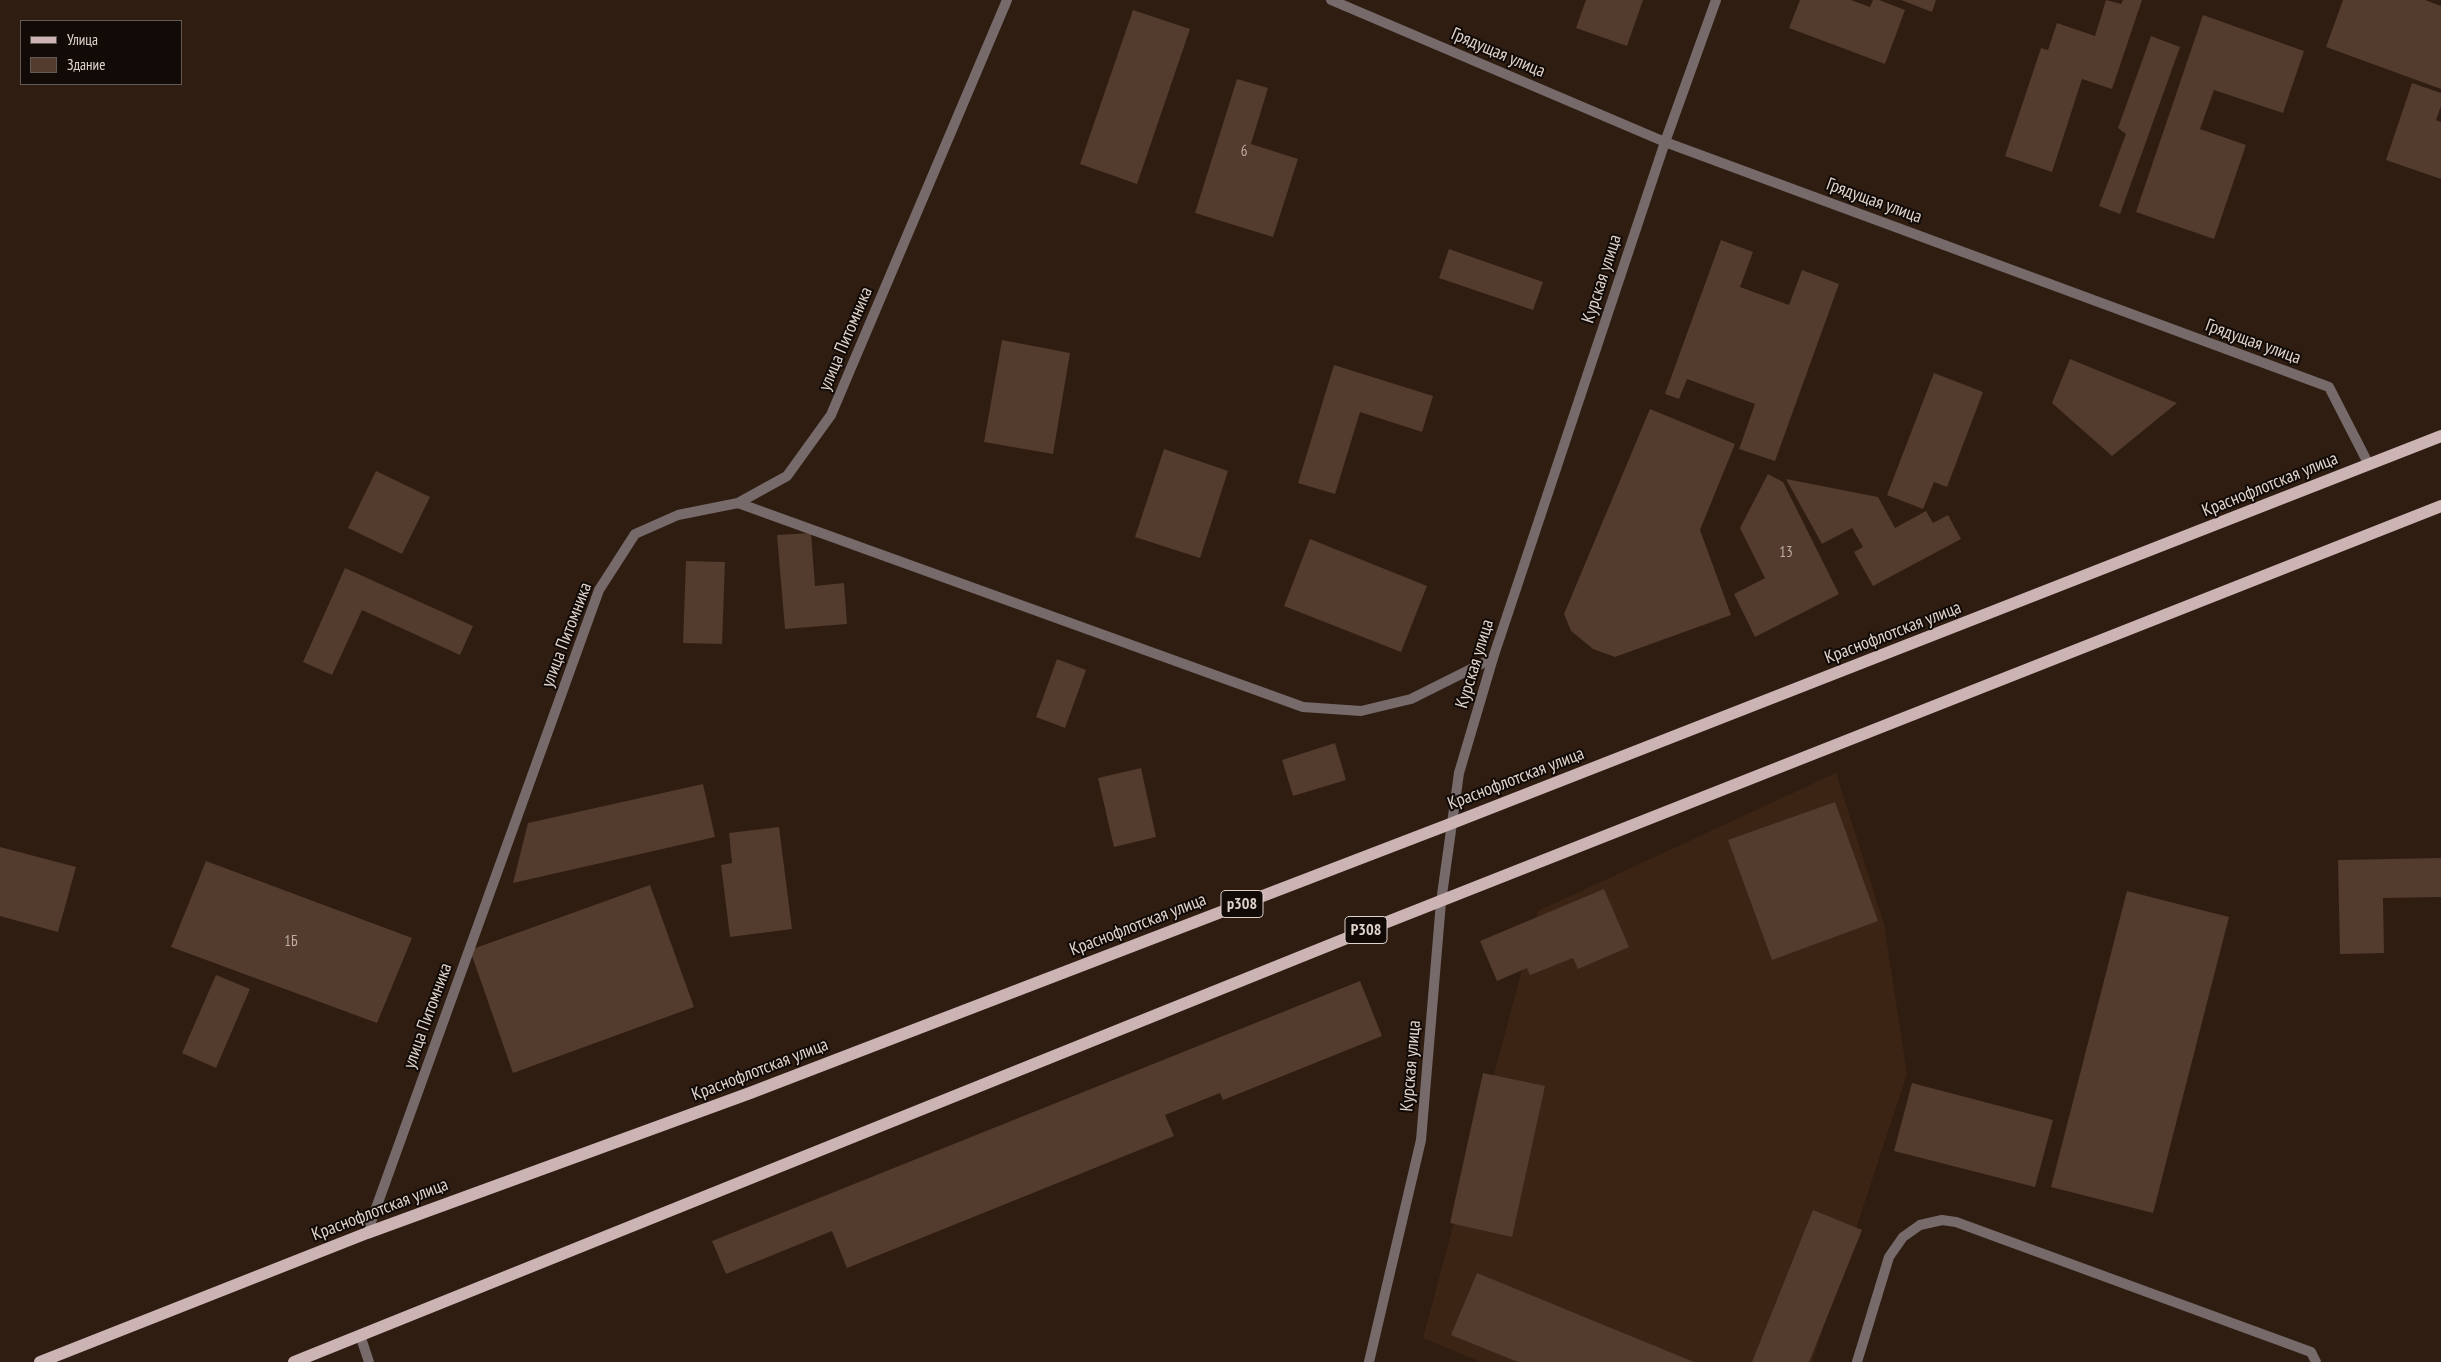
<!DOCTYPE html>
<meta charset="utf-8">
<style>
body{margin:0}
#map{position:relative;width:2441px;height:1362px;overflow:hidden;background:#2f1d12;font-family:"PT Sans Narrow",sans-serif}
canvas{display:block}
.legend{position:absolute;left:20px;top:20px;width:162px;height:65px;box-sizing:border-box;background:#110a06;border:1px solid #645a55;margin:0;padding:6px 9px;list-style:none;font-size:15px;color:#e0d3cc}
.legend li{display:flex;align-items:center;gap:10px;height:25px}
.legend b{width:25px;border:1px solid #645a55}
</style>
<div id="map">
<canvas width="2441" height="1362"></canvas>
<ul class="legend">
<li><b style="height:6px;background:#ccb3b4"></b>Улица</li>
<li><b style="height:14px;background:#533b2d"></b>Здание</li>
</ul>
</div>
<script>
const ctx = document.querySelector('canvas').getContext('2d');
ctx.lineJoin = 'round';
function paint(path, color) {
  ctx.fillStyle = color;
  ctx.fill(path, 'evenodd');
}
function poly(rows) {
  const path = new Path2D();
  for (const r of rows) {
    path.moveTo(r[0], r[1]);
    for (let i = 2; i < r.length; i += 2) path.lineTo(r[i], r[i + 1]);
  }
  return path;
}
function trace(path, color, width, dash) {
  ctx.strokeStyle = color;
  ctx.lineWidth = width;
  ctx.lineCap = dash ? 'butt' : 'round';
  ctx.setLineDash(dash || []);
  ctx.stroke(path);
}
function label(font, color, halo, rows, align = 'center') {
  ctx.font = font + ' "PT Sans Narrow",sans-serif';
  ctx.lineWidth = 4;
  ctx.setLineDash([]);
  ctx.textBaseline = 'middle';
  ctx.strokeStyle = halo;
  ctx.fillStyle = color;
  for (const [text, x, y, turn = 0] of rows) {
    ctx.save();
    ctx.translate(x, y);
    ctx.rotate((+turn || 0) * Math.PI / 180);
    ctx.textAlign = isNaN(turn) ? turn : align;
    if (halo) ctx.strokeText(text, 0, 0);
    ctx.fillText(text, 0, 0);
    ctx.restore();
  }
}
const built = poly([
 [1836,773,1884,924,1907,1074,1812,1362,1481,1362,1423,1338,1538,911]
]);
const building = poly([
 [1586,0,1643,0,1627,46,1576,28],
 [1800,0,1851,0,1870,7,1873,0,1879,0,1905,10,1885,64,1789,28],
 [1901,0,1936,0,1932,12],
 [2106,0,2121,4,2123,0,2142,0,2112,89,2082,79,2052,172,2005,156,2041,48,2048,50,2057,23,2095,36],
 [2343,0,2425,0,2441,6,2441,89,2326,47],
 [1133,10,1190,29,1137,184,1080,164],
 [2203,15,2304,51,2283,113,2214,90,2200,129,2246,145,2214,239,2136,212],
 [2151,36,2180,47,2120,214,2099,206,2126,134,2118,128],
 [1237,79,1268,88,1251,144,1298,159,1273,237,1195,213],
 [2412,83,2441,93,2441,106,2436,120,2441,122,2441,179,2386,160],
 [1721,240,1753,252,1740,287,1789,305,1802,270,1839,284,1775,461,1739,449,1755,404,1687,379,1679,399,1665,394],
 [1449,249,1543,282,1533,310,1439,278],
 [1002,340,1070,353,1053,454,984,442],
 [2070,359,2177,403,2112,456,2052,403],
 [1334,365,1433,396,1422,432,1360,412,1335,494,1298,483],
 [1934,373,1983,392,1947,487,1934,482,1923,509,1887,495],
 [1650,409,1735,444,1700,530,1731,615,1615,657,1593,649,1571,631,1564,614],
 [1164,449,1228,471,1200,558,1135,537],
 [376,471,430,497,402,554,348,528],
 [1768,474,1783,482,1839,594,1755,637,1734,594,1765,578,1740,528],
 [1786,479,1878,497,1895,528,1926,511,1933,523,1948,515,1961,539,1873,586,1854,552,1863,547,1852,528,1822,544],
 [811,533,815,586,844,583,847,624,785,629,777,535],
 [1310,539,1427,586,1401,652,1284,606],
 [686,561,725,562,722,644,683,643],
 [345,568,473,626,460,655,362,610,332,675,303,662],
 [1057,659,1086,670,1065,728,1036,717],
 [1335,743,1346,780,1293,796,1282,760],
 [1141,768,1156,837,1114,847,1098,778],
 [703,784,715,837,513,883,528,823],
 [1835,802,1878,921,1772,960,1728,840],
 [779,827,792,929,730,937,721,865,732,863,729,833],
 [0,847,76,867,58,932,0,916],
 [2441,858,2441,897,2383,898,2384,953,2340,954,2338,860],
 [206,861,412,938,377,1023,171,947],
 [650,885,694,1007,513,1073,470,950],
 [1604,889,1629,947,1578,969,1573,958,1530,975,1527,968,1497,981,1480,941],
 [2127,891,2229,917,2153,1213,2051,1187],
 [216,975,250,989,216,1068,182,1053],
 [1360,981,1382,1036,1223,1100,1220,1093,1165,1115,1174,1136,847,1268,832,1231,726,1274,712,1241],
 [1483,1073,1545,1086,1512,1237,1450,1223],
 [1912,1083,2053,1120,2035,1187,1894,1151],
 [1813,1210,1862,1230,1809,1362,1752,1362],
 [1477,1273,1694,1362,1518,1362,1451,1335]
]);
const service = poly([
 [360,1335,369,1362],
 [1857,1362,1889,1257,1903,1237,1920,1225,1942,1220,1956,1222,2311,1352,2316,1362]
]);
const minor = poly([
 [1331,0,1665,142,2329,387,2369,465],
 [738,503,1303,707,1361,711,1411,699,1493,658],
 [367,1233,599,590,635,534,678,515,738,503,787,476,831,415,1007,0],
 [1369,1362,1421,1140,1441,902]
]);
const tertiary = poly([
 [1441,902,1459,773,1493,658,1665,142,1716,0]
]);
const primary = poly([
 [40,1362,367,1233,750,1093,1450,824,2441,436],
 [294,1362,1372,928,2441,506]
]);
const numberNames = [
 ["6",1244,152],
 ["13",1786,553],
 ["1Б",291,942]
];
const shields = [
 [1242,904,42],
 [1366,930,42]
];
const shieldNames = [
 ["p308",1242,904],
 ["P308",1366,930]
];
const streetNames = [
 ["Грядущая улица",1498,53,23],
 ["Грядущая улица",1874,201,20],
 ["Курская улица",1602,279,-72],
 ["улица Питомника",846,339,-67],
 ["Грядущая улица",2253,342,20],
 ["Краснофлотская улица",2270,485,-22],
 ["Краснофлотская улица",1893,633,-21],
 ["улица Питомника",567,635,-69],
 ["Курская улица",1475,664,-73],
 ["Краснофлотская улица",1516,779,-21],
 ["Краснофлотская улица",1138,925,-21],
 ["улица Питомника",428,1016,-70],
 ["Курская улица",1411,1066,-85],
 ["Краснофлотская улица",760,1070,-21],
 ["Краснофлотская улица",380,1210,-21]
];
paint(built, '#3c2415');
paint(building, '#533b2d');
trace(service, '#766a6a', 10);
trace(minor, '#766a6a', 10);
trace(tertiary, '#766a6a', 10);
trace(primary, '#ccb3b4', 12);
label('15px', '#bdada4', null, numberNames);
for (const [x, y, w] of shields) {
  const box = new Path2D();
  box.roundRect(x - w / 2, y - 13.5, w, 27, 4);
  ctx.fillStyle = '#110a06';
  ctx.fill(box);
  trace(box, '#e0d3cc', 1);
}
label('bold 16px', '#e0d3cc', null, shieldNames);
label('18px', '#e0d3cc', '#110a06', streetNames);
</script>
